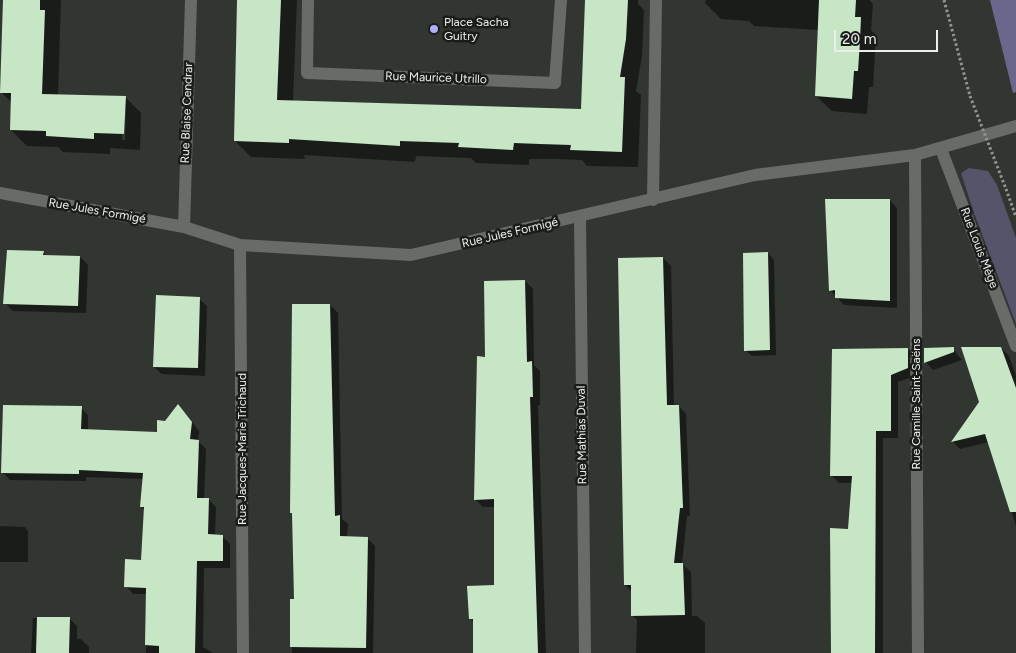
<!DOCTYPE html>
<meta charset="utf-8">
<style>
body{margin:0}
#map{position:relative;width:1016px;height:653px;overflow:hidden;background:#313631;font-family:Figtree,sans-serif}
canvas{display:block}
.scale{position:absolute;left:834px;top:30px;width:104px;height:22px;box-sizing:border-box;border:2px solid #ecefec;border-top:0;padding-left:6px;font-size:15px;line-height:18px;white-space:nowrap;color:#ecefec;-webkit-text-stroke:4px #1a1c1a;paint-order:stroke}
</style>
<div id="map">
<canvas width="1016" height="653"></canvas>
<div class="scale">20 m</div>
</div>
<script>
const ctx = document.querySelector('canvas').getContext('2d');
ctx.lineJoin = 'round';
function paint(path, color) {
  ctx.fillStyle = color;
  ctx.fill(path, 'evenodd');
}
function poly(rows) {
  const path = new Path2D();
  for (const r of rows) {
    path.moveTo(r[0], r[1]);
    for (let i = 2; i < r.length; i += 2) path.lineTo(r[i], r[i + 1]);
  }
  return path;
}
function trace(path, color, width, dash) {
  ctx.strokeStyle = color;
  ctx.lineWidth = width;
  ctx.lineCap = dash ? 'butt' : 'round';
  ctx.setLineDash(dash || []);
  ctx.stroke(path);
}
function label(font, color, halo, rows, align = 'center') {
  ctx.font = font + ' Figtree,sans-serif';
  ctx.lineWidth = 5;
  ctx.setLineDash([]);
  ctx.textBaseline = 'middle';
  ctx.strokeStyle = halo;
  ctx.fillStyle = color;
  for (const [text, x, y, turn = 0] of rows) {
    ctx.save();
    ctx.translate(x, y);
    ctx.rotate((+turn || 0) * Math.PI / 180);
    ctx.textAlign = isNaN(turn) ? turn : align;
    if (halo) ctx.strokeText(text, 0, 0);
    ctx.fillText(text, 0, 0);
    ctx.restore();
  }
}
const green = poly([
 [969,168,988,171,997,185,1016,238,1016,324,974,213,961,173]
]);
const forest = poly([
 [990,0,1016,0,1016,92,1013,93]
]);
const shadow = poly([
 [4,0,61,0,58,95,125,97,141,113,140,150,110,148,110,154,63,152,58,147,27,146,11,130,12,103,1,92],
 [124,111,126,111,125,140,122,140],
 [239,0,297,0,293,102,582,110,587,0,638,0,638,4,644,10,642,56,636,91,641,95,638,167,587,166,582,160,557,159,529,159,529,165,476,163,471,158,416,156,415,162,304,155,305,159,251,157,235,141],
 [706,0,869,0,873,4,871,30,876,35,873,87,869,87,867,114,832,111,816,96,819,30,754,26,749,21,721,19,705,3],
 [890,200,897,208,897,308,844,305,830,290],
 [43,252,48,257,80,257,88,265,86,313,13,311,5,303],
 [768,253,774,260,776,355,752,356,745,350],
 [663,258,671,266,674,406,679,406,686,414,690,516,687,516,682,564,691,572,692,616,697,616,705,623,705,653,636,653,637,620,632,615,632,592,625,585],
 [525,281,533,289,534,365,540,371,540,405,538,405,546,653,475,653,475,623,470,618,496,586,496,507,483,507,475,499,487,358],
 [199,299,207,306,205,376,162,374,154,367],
 [330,305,338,313,342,519,348,524,347,538,367,538,375,546,373,653,292,653,292,600,295,601],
 [1001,348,1009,356,1016,376,1016,526,989,442,960,449,953,442,980,402],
 [908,349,915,357,915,376,898,382,898,438,883,438,883,653,832,653,850,530,853,483,839,483,831,475,833,350],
 [953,349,962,360,933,370,926,362],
 [81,408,88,415,88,431,158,433,166,422,185,413,199,431,198,441,206,449,204,500,209,500,216,507,215,536,222,536,230,544,230,568,204,568,203,647,213,653,146,653,147,594,133,594,126,586,142,561,145,510,141,507,144,479,86,477,86,481,10,480,2,472],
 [0,526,25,527,28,531,28,562,0,562],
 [33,618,69,618,77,626,77,639,81,639,89,647,89,653,31,653]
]);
const building = poly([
 [3,0,40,0,40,10,45,10,42,94,126,96,124,134,94,133,94,139,46,136,46,131,10,130,11,93,0,93],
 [237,0,281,0,277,100,581,109,585,0,628,0,626,39,620,77,625,77,622,152,570,150,571,145,540,144,514,143,513,150,458,147,459,143,400,141,400,146,289,139,289,143,234,141],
 [819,0,856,0,855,17,861,17,860,41,858,71,854,71,852,99,815,96],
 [825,199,890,199,890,301,835,298,835,290,829,291],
 [7,250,44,251,43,255,80,256,78,306,3,304],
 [768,252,770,350,744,351,743,253],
 [663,257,667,405,679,405,683,508,680,508,674,563,683,563,685,615,631,616,631,585,624,585,618,258],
 [525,280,527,362,532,361,533,397,530,397,538,653,473,653,473,619,469,619,467,586,494,585,494,499,474,500,477,356,485,357,484,281],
 [156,295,200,297,198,368,153,367],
 [292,304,330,304,335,516,340,515,340,536,368,537,366,648,290,647,290,599,294,599,292,513,290,513],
 [954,347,954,352,924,363,924,348],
 [961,347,1001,347,1016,388,1016,512,1010,512,985,434,951,442,979,402],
 [908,348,908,368,891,375,891,431,876,431,875,653,831,653,830,528,848,529,852,476,830,476,832,349],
 [178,404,192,422,190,439,199,440,197,498,209,498,208,534,223,535,223,561,197,561,195,653,159,653,159,646,145,645,146,588,124,587,125,559,141,560,144,507,140,507,143,473,79,470,79,474,1,473,3,405,82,406,81,429,157,432,157,420,165,421],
 [37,617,70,617,69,653,36,653]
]);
const path = poly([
 [944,0,970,96],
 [1006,189,1016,217]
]);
const minor = poly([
 [308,0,307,73,555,83,561,0],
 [941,149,1016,346],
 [915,155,918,653],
 [0,193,184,227,240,245,411,255,755,175,915,155,1016,126],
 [653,200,656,0],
 [580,218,585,653],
 [184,227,191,0],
 [240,245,243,653]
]);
const pathBridge = poly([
 [970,96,1006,189]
]);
const markers = [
 [434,29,5,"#b1adfa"]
];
const poiNames = [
 ["Place Sacha",444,22],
 ["Guitry",444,36]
];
const streetNames = [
 ["Rue Maurice Utrillo",436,78,2],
 ["Rue Blaise Cendrar",187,113,-88],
 ["Rue Jules Formigé",97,211,10],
 ["Rue Jules Formigé",510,233,-13],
 ["Rue Louis Mège",979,248,69],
 ["Rue Camille Saint-Saëns",916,404,-90],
 ["Rue Mathias Duval",582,435,-91],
 ["Rue Jacques-Marie Trichaud",242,449,-90]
];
paint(green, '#54546b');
paint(forest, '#69688c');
paint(shadow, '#0007');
paint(building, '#c7e6c5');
trace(path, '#919591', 3, [2.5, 2.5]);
trace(minor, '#696b68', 12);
trace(pathBridge, '#919591', 3, [2.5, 2.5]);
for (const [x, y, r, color] of markers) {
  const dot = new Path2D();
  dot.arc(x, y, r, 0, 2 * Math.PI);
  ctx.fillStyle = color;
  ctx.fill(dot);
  trace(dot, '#1a1c1a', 2);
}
label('12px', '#ecefec', '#1a1c1a', poiNames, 'left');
label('12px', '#ecefec', '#1a1c1a', streetNames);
</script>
